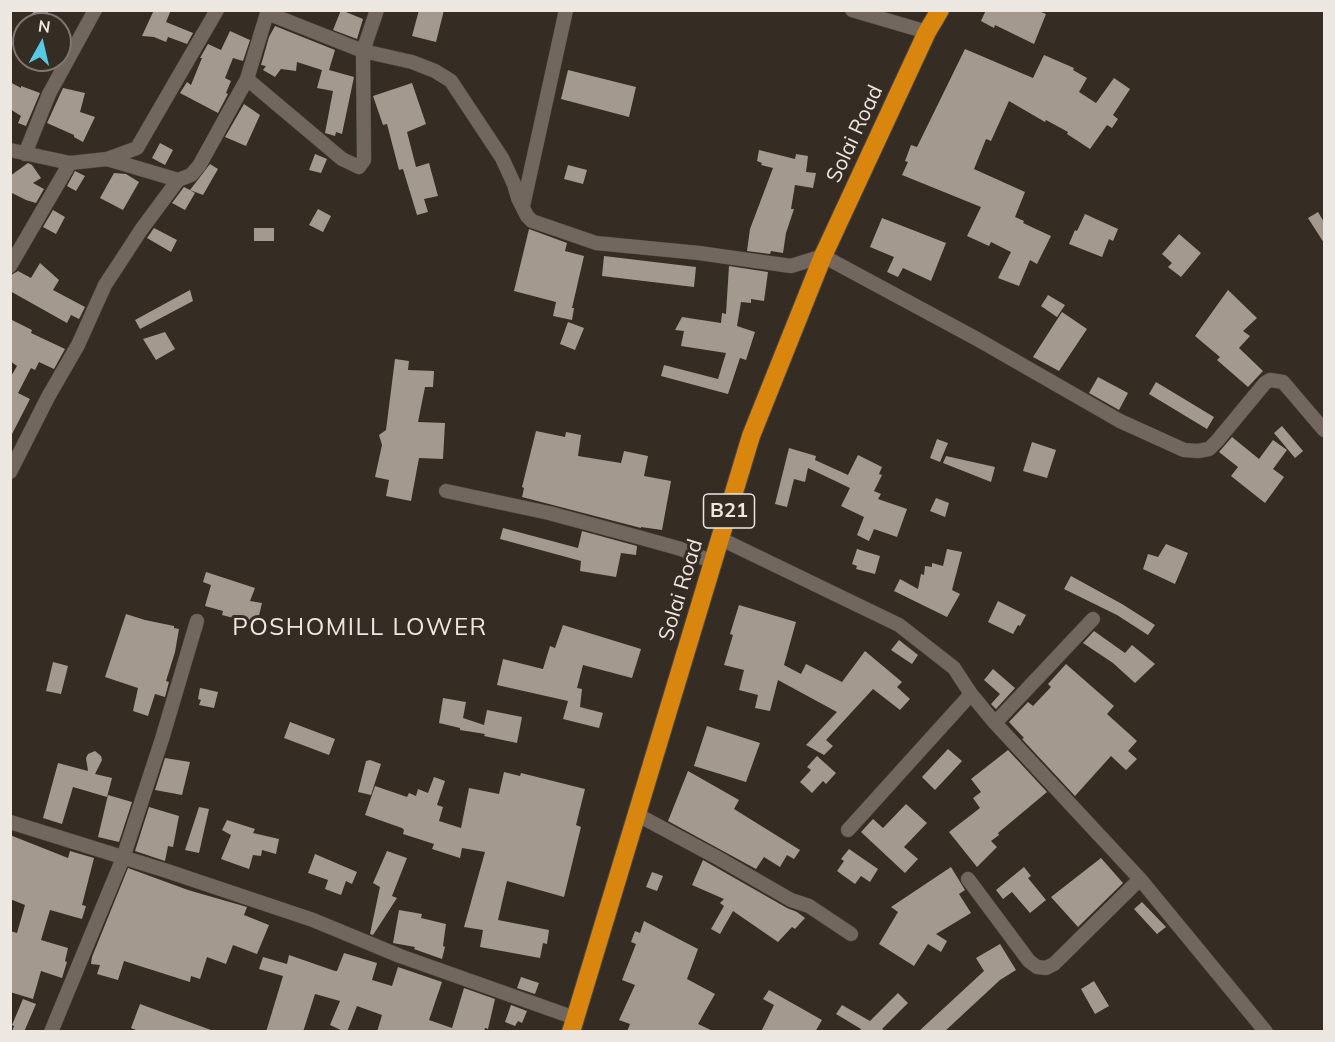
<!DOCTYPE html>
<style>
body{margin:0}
#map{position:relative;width:1335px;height:1042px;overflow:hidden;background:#352c24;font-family:Mulish,sans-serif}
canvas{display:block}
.frame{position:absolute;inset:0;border:12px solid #ede7e2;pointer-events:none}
.north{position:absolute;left:12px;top:12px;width:60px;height:60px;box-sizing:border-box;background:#352c24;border:2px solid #7f7770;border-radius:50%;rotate:8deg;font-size:16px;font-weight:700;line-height:24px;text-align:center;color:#ede7e2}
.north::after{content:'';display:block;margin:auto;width:21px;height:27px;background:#58c9e3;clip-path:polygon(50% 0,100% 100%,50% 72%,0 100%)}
</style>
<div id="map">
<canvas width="1335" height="1042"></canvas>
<div class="frame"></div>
<div class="north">N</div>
</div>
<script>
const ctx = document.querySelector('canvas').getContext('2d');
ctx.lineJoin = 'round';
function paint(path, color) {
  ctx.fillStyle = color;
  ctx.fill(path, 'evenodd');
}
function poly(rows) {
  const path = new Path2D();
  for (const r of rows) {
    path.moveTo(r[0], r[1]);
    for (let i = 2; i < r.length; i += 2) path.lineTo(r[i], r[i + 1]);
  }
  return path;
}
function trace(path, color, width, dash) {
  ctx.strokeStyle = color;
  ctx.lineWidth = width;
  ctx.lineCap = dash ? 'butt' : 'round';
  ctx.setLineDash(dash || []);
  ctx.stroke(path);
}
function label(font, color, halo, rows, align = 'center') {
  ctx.font = font + ' Mulish,sans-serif';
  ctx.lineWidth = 6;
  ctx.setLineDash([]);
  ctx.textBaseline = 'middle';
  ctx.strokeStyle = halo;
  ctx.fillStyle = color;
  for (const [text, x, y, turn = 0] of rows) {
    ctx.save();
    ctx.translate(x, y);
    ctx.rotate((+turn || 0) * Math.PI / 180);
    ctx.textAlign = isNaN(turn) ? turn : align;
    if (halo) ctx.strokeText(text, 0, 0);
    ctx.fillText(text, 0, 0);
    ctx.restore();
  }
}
const building = poly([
 [35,10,45,10,52,16,45,24,34,24,28,19],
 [154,10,171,10,166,22,193,33,187,44,168,37,166,42,154,37,142,36],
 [341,10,363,19,357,39,333,30],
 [419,10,444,10,436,42,412,36],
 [986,10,1036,10,1046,14,1034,44,995,25,994,28,981,21],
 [275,26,335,50,329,70,354,77,342,134,336,132,335,136,325,133,333,91,317,88,322,70,297,62,296,71,281,69,275,77,263,70,266,66,261,65,269,37],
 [230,31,250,40,243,61,233,58,225,78,231,81,226,93,228,94,218,113,180,93,187,82,191,85,202,58,200,58,208,44,221,50],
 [965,49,1033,78,1044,55,1074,68,1073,70,1087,78,1079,92,1096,103,1114,78,1130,89,1113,115,1118,119,1112,128,1107,125,1090,149,1067,134,1068,132,1046,120,1045,122,1009,101,991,141,986,139,974,169,1025,192,1015,217,1024,221,1023,223,1051,236,1037,264,1030,260,1019,286,998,278,1011,252,991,242,989,246,967,236,981,207,902,175,908,162,905,161,911,145,917,147],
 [568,70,636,87,629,117,561,99],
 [10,82,21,88,21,86,40,93,26,126,18,123,21,116,10,109],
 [412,83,426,124,407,132,416,167,429,163,438,196,424,199,428,212,417,215,403,169,399,170,387,124,383,125,373,96],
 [63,88,85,93,80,112,95,117,83,142,74,137,74,135,47,123],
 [244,104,260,115,246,146,225,137],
 [160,143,173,150,165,165,152,158],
 [759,150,795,159,796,154,808,156,806,172,816,173,813,188,795,185,791,209,794,209,786,233,783,253,771,251,770,254,747,251,750,229,773,168,761,165,762,163,757,161],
 [315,154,327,159,321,173,309,170],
 [28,163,32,165,41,178,33,183,44,189,36,203,26,200,10,192,10,176],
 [210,164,218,169,203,195,190,190,195,193,185,210,172,203,184,187,190,190],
 [568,165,587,170,583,184,564,179],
 [75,171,85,176,76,191,67,186],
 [114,173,126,174,139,182,123,210,100,198],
 [318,209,331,216,323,232,309,225],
 [53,210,65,217,56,234,43,227],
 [1318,212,1324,222,1324,243,1308,218],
 [1085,214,1118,229,1113,241,1109,239,1102,257,1069,244,1075,230,1077,231],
 [882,218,946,243,931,281,903,268,898,277,887,272,894,257,870,247],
 [154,228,177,240,171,252,147,238],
 [254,228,274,228,274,241,254,241],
 [529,229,567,243,565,251,584,256,572,308,574,308,572,320,553,316,556,302,514,291],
 [1179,234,1201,253,1181,277,1168,267,1172,263,1162,254],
 [604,256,696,267,694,287,602,276],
 [40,263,59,280,53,290,85,307,79,319,71,315,67,323,10,291,11,275,18,271,31,278],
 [729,266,768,272,764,301,751,299,751,303,741,302,737,326,755,332,746,360,740,358,728,394,661,376,664,365,718,379,726,353,681,346,684,331,675,330,682,317,721,323,722,313,726,314],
 [190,290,193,301,140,329,135,320],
 [1228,290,1257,318,1243,331,1250,336,1239,348,1263,371,1248,387,1217,360,1220,357,1195,336],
 [1048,295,1065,305,1057,317,1041,306],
 [1062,312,1087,329,1059,371,1033,357],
 [10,319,32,330,31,333,65,349,54,369,39,362,35,370,31,368,18,393,30,399,10,438,10,378,17,366,10,361],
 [568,322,584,328,575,350,560,344],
 [165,332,175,349,156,360,143,339],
 [395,359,409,361,408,370,434,371,433,387,425,387,418,422,445,423,443,459,419,458,411,501,386,496,389,480,375,477,382,445,379,435,386,430],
 [1098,377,1128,393,1119,410,1089,393],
 [1156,382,1214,417,1207,429,1149,394],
 [1282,426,1303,451,1295,458,1274,433],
 [536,431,565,437,566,432,581,435,578,456,621,463,624,451,648,456,644,476,671,481,662,530,641,527,641,528,522,497,524,488,522,487],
 [1232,437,1259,459,1273,440,1287,450,1273,469,1284,477,1265,503,1231,476,1238,467,1219,452],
 [937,439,948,443,940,462,930,458],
 [1032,442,1056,450,1047,478,1023,471],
 [789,448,816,456,815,460,848,475,858,455,882,467,879,474,882,475,874,491,881,494,878,499,907,509,897,537,874,529,869,541,857,535,864,517,841,506,850,488,808,468,805,482,794,479,787,507,775,504],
 [946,456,995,467,991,482,943,463],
 [936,498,949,503,945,517,930,511],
 [503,528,578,548,582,531,637,546,636,555,621,553,616,577,580,571,581,561,500,539],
 [1166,544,1188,553,1175,584,1143,569,1148,554,1158,557],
 [857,549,880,556,875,574,856,569,857,566,852,564],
 [947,549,962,552,952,590,960,594,947,617,894,591,900,579,918,589,921,574,924,575,925,566,932,567,932,563,943,566],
 [206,572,255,588,250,601,262,603,257,624,222,615,223,611,205,606,211,585,203,582],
 [1071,576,1122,604,1155,625,1148,635,1117,615,1064,589],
 [998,601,1026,615,1020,626,1018,625,1013,634,988,622],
 [739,605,796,622,784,665,801,674,806,664,842,682,865,651,902,682,897,687,910,699,900,710,873,689,826,740,833,746,824,755,806,745,837,712,778,680,770,711,755,708,758,695,739,690,744,670,724,665,733,635,730,634],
 [126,614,145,620,174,626,174,628,179,629,175,652,166,681,169,682,165,697,155,694,148,716,133,711,138,688,105,677],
 [563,625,641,649,632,678,583,665,577,688,582,689,580,707,603,713,599,728,563,719,568,701,497,685,503,659,543,669,550,646,555,648],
 [1094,631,1125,653,1132,645,1155,664,1135,683,1113,663,1083,643],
 [899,640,918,655,912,664,891,650],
 [53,662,68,666,61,694,46,691],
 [1066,664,1114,706,1107,714,1137,741,1128,751,1137,759,1126,770,1111,756,1075,796,1022,739,1024,738,1009,722,1028,702,1033,706,1051,687,1048,684],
 [993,669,1015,688,996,709,991,704,1000,694,984,680],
 [200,688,218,692,214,708,199,705,201,700,198,699],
 [443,698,466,702,463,718,484,725,487,710,522,717,517,743,484,736,485,734,460,730,460,728,439,723],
 [290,722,335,739,329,755,284,738],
 [707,726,760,743,746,782,694,766],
 [948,749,962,761,935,790,922,777],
 [1008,750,1047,792,998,833,999,835,991,841,997,847,977,867,949,832,980,808,973,798,981,792,971,779],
 [95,751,101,756,102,760,95,774,112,778,107,797,73,787,62,824,43,818,58,763,88,771,86,758,88,754],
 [817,756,836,773,826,784,823,781,812,793,800,782,811,770,807,767],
 [165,758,190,762,182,795,155,790],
 [370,760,381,764,371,795,358,792,366,761],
 [688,771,739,800,734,809,800,850,794,859,787,855,780,867,764,857,756,869,668,821],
 [504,772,520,776,521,773,585,789,576,825,581,827,564,897,507,881,498,920,549,930,547,944,543,943,540,958,480,947,483,930,464,927,485,852,462,848,460,858,432,849,434,844,403,834,404,830,402,828,365,815,375,786,407,797,409,793,416,796,418,789,428,793,434,777,445,781,437,805,443,807,439,821,461,828,469,788,499,794],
 [108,795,132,802,119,842,98,837],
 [906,804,927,823,904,847,918,859,905,873,861,832,873,819,883,828],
 [149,807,179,816,173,847,168,846,165,861,135,851],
 [199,807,209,809,199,853,185,850],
 [227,820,255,829,253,833,279,839,276,854,262,850,261,856,253,855,249,869,221,859,231,835,222,830],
 [10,835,68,858,70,851,94,858,82,905,86,906,82,919,50,910,41,940,68,948,65,961,67,962,62,978,41,971,33,999,10,992,10,931,17,933,25,905,10,899],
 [849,849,878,869,870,882,861,876,855,884,837,871,844,861,841,859],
 [387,851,407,858,392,896,397,898,373,935,370,934,380,887,373,883],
 [315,854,357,872,352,884,346,881,341,895,325,889,328,880,308,873],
 [1101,858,1123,883,1078,927,1051,897],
 [703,860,787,908,797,912,805,918,795,929,792,927,778,942,733,911,720,934,711,929,724,906,720,903,724,899,692,885],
 [951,867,965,890,959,894,971,913,936,934,947,941,941,952,928,944,914,966,879,944,898,912,891,907],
 [1024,867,1031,876,1028,878,1046,900,1030,913,1012,892,1003,899,996,890],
 [128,868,188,890,247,907,244,915,269,925,257,954,233,945,226,964,207,957,200,979,191,976,190,982,124,961,118,980,97,974,100,965,91,964,92,957],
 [652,872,663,876,657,891,646,887],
 [1142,902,1166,927,1157,934,1134,909],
 [399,910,422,914,421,918,446,924,443,946,445,947,442,959,414,949,415,947,393,943],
 [644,921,698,949,687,979,715,994,698,1024,715,1032,627,1032,630,1024,619,1020,635,985,622,980,636,944,631,942,635,931,640,933],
 [1000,944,1016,970,1000,980,944,1032,918,1032,984,971,976,958],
 [344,953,377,963,372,980,392,986,398,967,442,982,429,1020,452,1028,464,988,495,999,488,1029,485,1028,484,1032,377,1032,382,1015,357,1006,347,1032,345,1032,330,1025,340,1001,315,994,303,1032,266,1032,283,976,259,969,263,957,287,964,289,955,335,971,337,971],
 [521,977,539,983,535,994,517,988],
 [1094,981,1109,1006,1095,1014,1081,989],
 [769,990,822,1020,815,1032,761,1032,774,1005,763,999],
 [898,993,908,1003,882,1029,887,1032,859,1032,861,1029,836,1014,842,1005,870,1021],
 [23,999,36,1004,24,1032,12,1032,14,1026,12,1025],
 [140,1004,211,1030,211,1032,141,1032,131,1028],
 [511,1005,527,1011,522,1023,518,1021,515,1026,505,1022]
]);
const street = poly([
 [852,10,927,32],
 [267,13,363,51,412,62,435,71,451,81,502,158,514,184,518,198,527,216,532,221,596,243,699,253,791,266,823,256,977,339,1120,421,1184,450,1198,451,1209,449,1217,441,1265,383,1270,380,1283,382,1324,430],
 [247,79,342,159,359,167,364,160,363,51,377,10],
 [10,150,70,163,107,159,137,148,217,10],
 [25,154,49,94,95,10],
 [107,159,178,180,191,175,199,166,247,79,268,10],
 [523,206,566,10],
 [10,266,70,163],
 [10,472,48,397,78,345,105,285,141,230,178,180],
 [446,491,549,513,638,537,681,549,713,562],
 [721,539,899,625,954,668,971,694,995,723,1140,879,1266,1032],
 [995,723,1093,619],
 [636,814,718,858,791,900,809,906,851,934],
 [10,822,167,871,313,920,400,956,575,1018],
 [848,830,971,694],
 [968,879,1029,961,1037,967,1046,968,1054,964,1140,879],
 [51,1032,123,858,162,739,197,621]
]);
const highway = poly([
 [571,1032,751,436,823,256,927,32,940,10]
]);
const shields = [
 [729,511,51]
];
const shieldNames = [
 ["B21",729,511]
];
const streetNames = [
 ["Solai Road",855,134,-65],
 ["Solai Road",681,590,-73]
];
const quarterNames = [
 ["POSHOMILL LOWER",360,628]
];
paint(building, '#a4998f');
trace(street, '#4e4740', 15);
trace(highway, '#4e4740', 20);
trace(street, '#71675e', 14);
trace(highway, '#d9860e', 18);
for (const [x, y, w] of shields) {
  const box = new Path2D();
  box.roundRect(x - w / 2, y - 17, w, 34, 4.5);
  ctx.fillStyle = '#352c24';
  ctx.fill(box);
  trace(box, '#ede7e2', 1.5);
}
label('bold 20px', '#ede7e2', null, shieldNames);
label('21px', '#ede7e2', '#352c24', streetNames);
ctx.letterSpacing = '1.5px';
label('24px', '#ede7e2', '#352c24', quarterNames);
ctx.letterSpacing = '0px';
</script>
